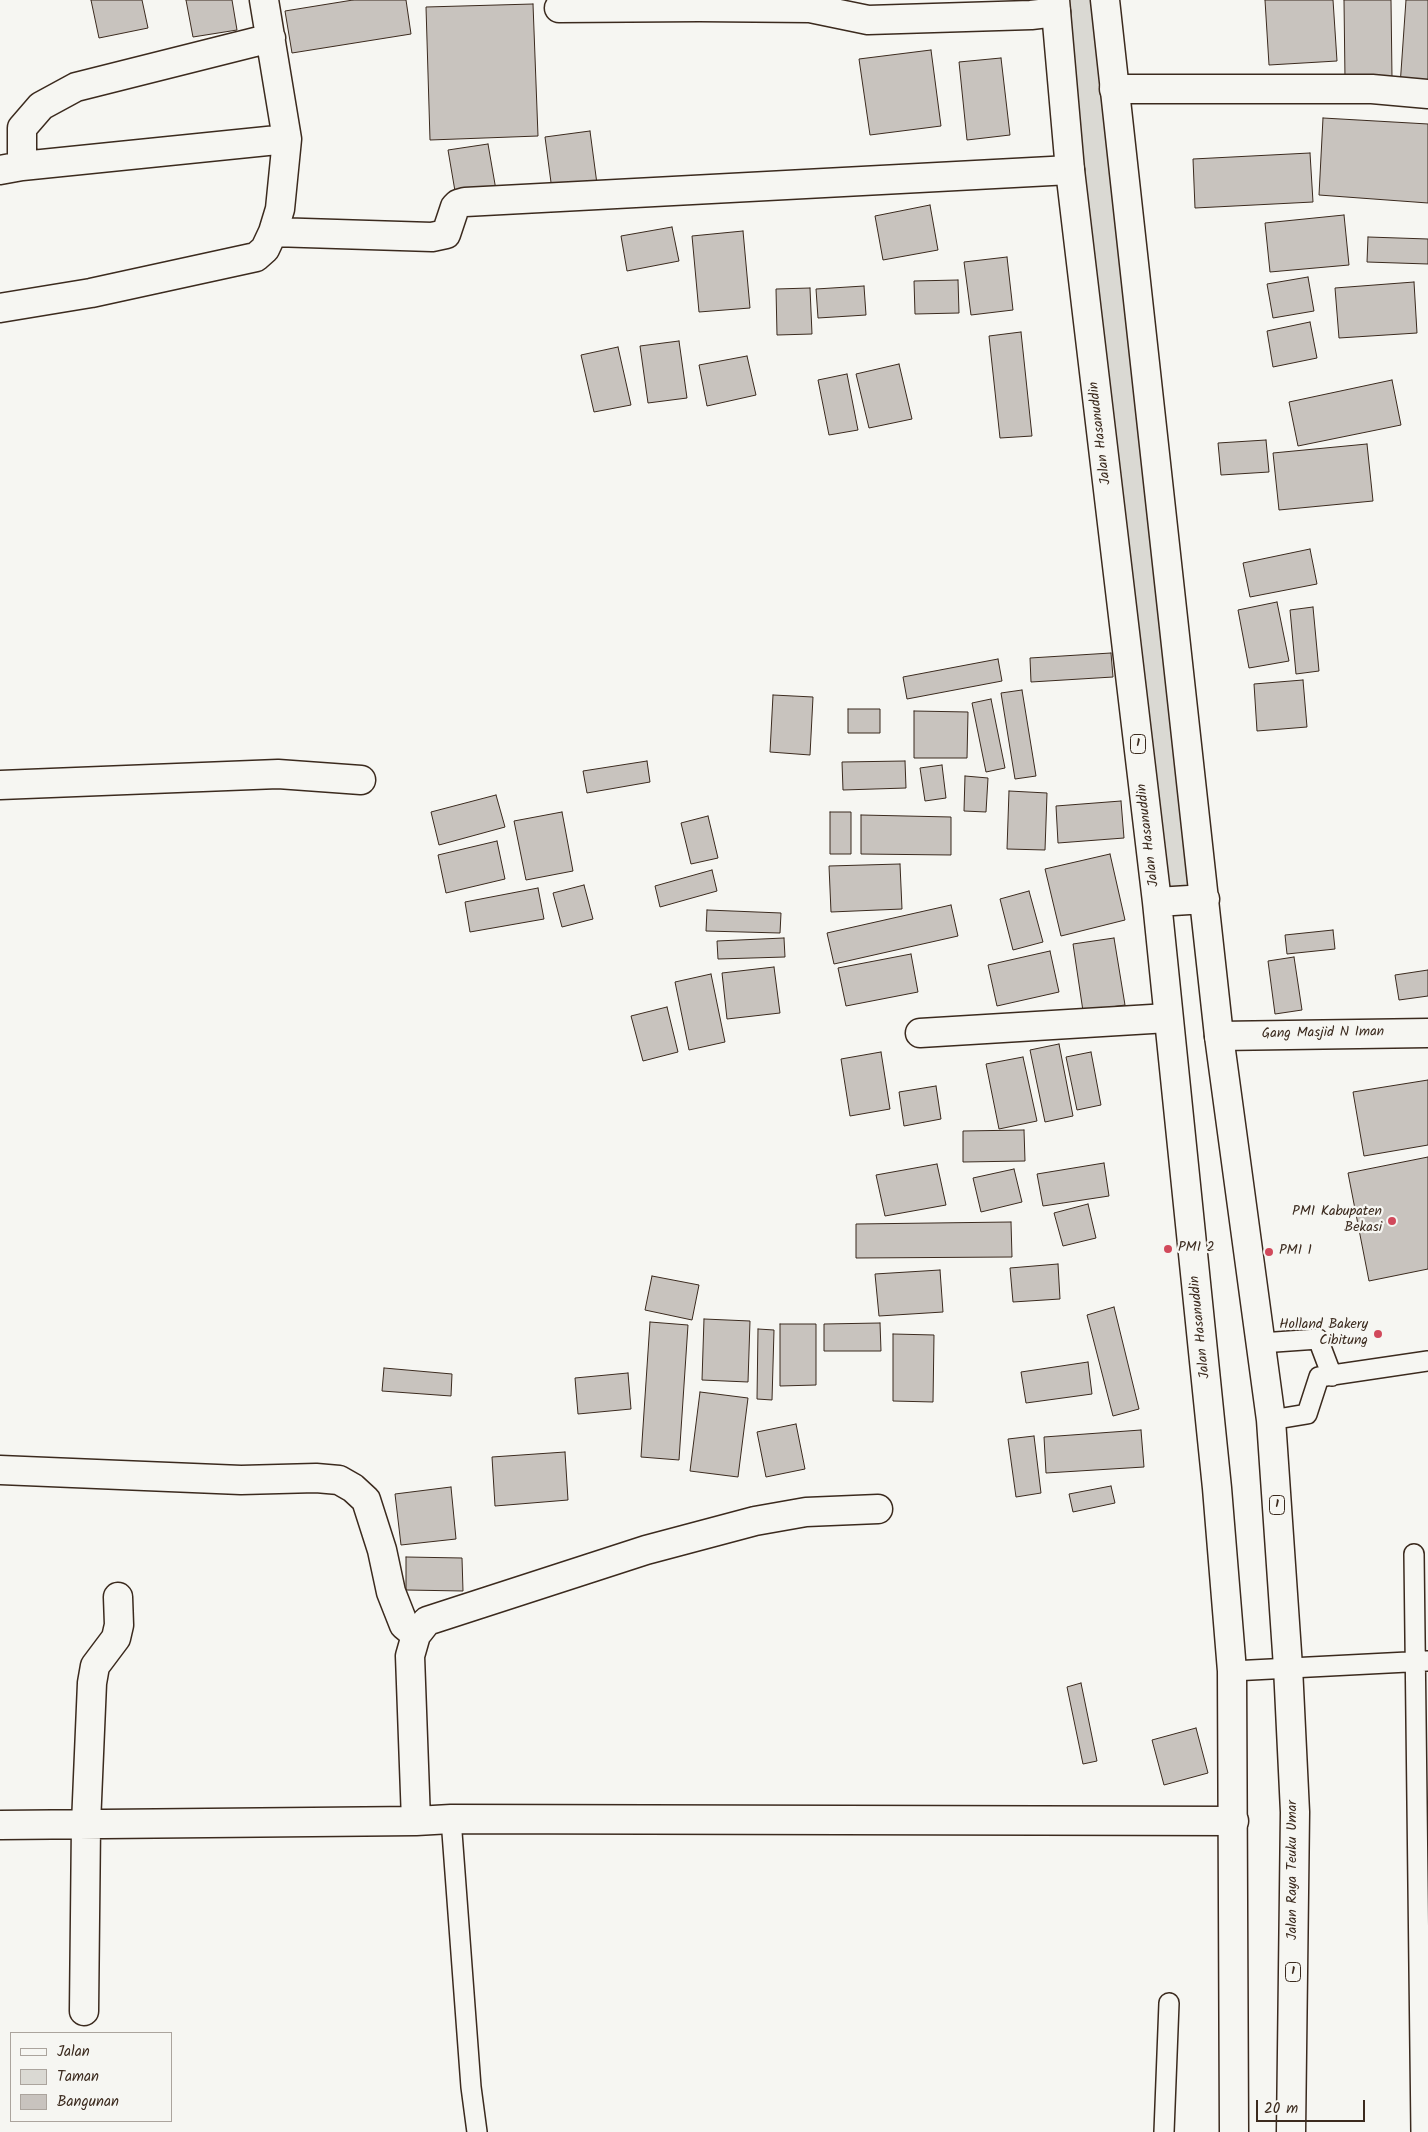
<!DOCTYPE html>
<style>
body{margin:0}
#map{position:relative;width:1428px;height:2132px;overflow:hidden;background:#f6f6f2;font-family:Kalam,sans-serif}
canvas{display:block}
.legend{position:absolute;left:10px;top:2032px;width:162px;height:90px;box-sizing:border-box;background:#f6f6f2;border:1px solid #aba49d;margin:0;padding:6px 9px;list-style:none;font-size:15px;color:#3b2a1e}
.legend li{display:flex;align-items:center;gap:10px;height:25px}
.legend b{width:25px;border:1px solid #aba49d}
.scale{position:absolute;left:1256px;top:2100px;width:109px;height:22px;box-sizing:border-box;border:2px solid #3b2a1e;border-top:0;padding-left:6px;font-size:15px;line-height:18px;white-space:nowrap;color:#3b2a1e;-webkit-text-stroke:4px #f6f6f2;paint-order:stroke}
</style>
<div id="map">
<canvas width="1428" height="2132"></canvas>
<ul class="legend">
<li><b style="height:6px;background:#f6f6f2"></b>Jalan</li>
<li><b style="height:14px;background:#dad9d3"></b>Taman</li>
<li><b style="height:14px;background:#c8c3be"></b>Bangunan</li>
</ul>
<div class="scale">20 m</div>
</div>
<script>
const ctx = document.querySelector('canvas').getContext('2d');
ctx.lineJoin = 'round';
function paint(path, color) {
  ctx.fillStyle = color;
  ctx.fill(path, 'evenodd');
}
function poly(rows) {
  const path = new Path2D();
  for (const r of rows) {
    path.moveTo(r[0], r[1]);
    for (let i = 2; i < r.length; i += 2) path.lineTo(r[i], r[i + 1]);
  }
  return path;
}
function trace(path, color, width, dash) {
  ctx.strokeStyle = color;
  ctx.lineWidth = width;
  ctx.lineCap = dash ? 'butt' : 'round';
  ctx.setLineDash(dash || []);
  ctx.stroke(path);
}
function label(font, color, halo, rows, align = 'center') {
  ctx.font = font + ' Kalam,sans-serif';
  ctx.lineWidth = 4.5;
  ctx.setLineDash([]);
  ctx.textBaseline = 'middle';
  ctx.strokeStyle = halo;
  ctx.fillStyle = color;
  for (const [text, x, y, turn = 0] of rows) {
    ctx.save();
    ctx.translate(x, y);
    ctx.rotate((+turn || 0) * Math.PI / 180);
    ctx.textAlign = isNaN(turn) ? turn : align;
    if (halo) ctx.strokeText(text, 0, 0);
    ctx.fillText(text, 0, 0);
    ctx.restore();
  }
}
const green = poly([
 [1055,0,1105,0,1205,899,1157,902]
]);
const building = poly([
 [91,0,142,0,148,28,99,38,91,0],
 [186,0,232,0,237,30,193,37,186,0],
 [353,0,406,0,411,34,292,53,285,11,353,0],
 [1265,0,1333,0,1337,61,1269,65,1265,0],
 [1344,0,1391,0,1392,78,1345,79,1344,0],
 [1406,0,1428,0,1428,87,1400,86,1406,0],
 [533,4,538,136,430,140,426,7,533,4],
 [931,50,941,126,870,135,859,59,931,50],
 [1001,58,1010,135,967,140,959,62,1001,58],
 [1323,118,1428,124,1428,203,1319,195,1323,118],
 [590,131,597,184,552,190,545,137,590,131],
 [488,144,496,190,456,197,448,150,488,144],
 [1310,153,1313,202,1195,208,1193,159,1310,153],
 [930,205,938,250,883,260,875,216,930,205],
 [1344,215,1349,265,1270,272,1265,223,1344,215],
 [672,227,679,261,627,271,621,236,672,227],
 [743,231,750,308,699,312,692,236,743,231],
 [1368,237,1428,239,1428,264,1367,262,1368,237],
 [1007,257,1013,310,971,315,964,262,1007,257],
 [1308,277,1314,311,1273,318,1267,284,1308,277],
 [958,280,959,313,915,314,914,281,958,280],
 [1414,282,1417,333,1339,338,1335,288,1414,282],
 [864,286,866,315,818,318,816,289,864,286],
 [810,288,812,334,777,335,776,289,810,288],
 [1310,322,1317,358,1273,367,1267,331,1310,322],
 [1021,332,1032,436,1000,438,989,336,1021,332],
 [679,341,687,398,648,403,640,346,679,341],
 [618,347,631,405,594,412,581,355,618,347],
 [747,356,756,395,707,406,699,365,747,356],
 [899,364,912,419,869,428,856,374,899,364],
 [847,374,858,430,829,435,818,380,847,374],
 [1392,380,1401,425,1298,446,1289,402,1392,380],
 [1266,440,1269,472,1221,475,1218,443,1266,440],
 [1367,444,1373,501,1279,510,1273,453,1367,444],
 [1310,549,1317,584,1250,597,1243,563,1310,549],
 [1277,602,1289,661,1249,668,1238,610,1277,602],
 [1313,607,1319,671,1296,674,1290,610,1313,607],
 [1111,653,1113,677,1031,682,1030,658,1111,653],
 [998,659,1002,681,907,699,903,677,998,659],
 [1303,680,1307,727,1257,731,1254,684,1303,680],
 [1022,690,1036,776,1015,779,1001,693,1022,690],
 [773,695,813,697,810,755,770,752,773,695],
 [991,699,1005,768,986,772,972,703,991,699],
 [848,709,880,709,880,733,848,733,848,709],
 [914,711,968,712,967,758,914,758,914,711],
 [647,761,650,782,587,793,583,771,647,761],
 [905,761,906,788,843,790,842,762,905,761],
 [942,765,946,798,925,801,920,768,942,765],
 [965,776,988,778,986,812,964,811,965,776],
 [1009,791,1047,793,1045,850,1007,849,1009,791],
 [496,795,505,827,439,845,431,812,496,795],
 [1121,801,1124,838,1058,843,1056,806,1121,801],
 [562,812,573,871,526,880,514,821,562,812],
 [830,812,851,812,851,854,830,854,830,812],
 [861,815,951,817,951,855,861,854,861,815],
 [708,816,718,858,691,864,681,823,708,816],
 [497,841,505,879,446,893,438,855,497,841],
 [1110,854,1125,920,1061,936,1045,869,1110,854],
 [900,864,902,909,831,912,829,866,900,864],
 [712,870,717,891,660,907,655,886,712,870],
 [584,885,593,919,562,927,553,893,584,885],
 [538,888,544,919,470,932,465,902,538,888],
 [1029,891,1043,942,1013,950,1000,899,1029,891],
 [951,905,958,936,834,964,827,933,951,905],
 [707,910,781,913,780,933,706,931,707,910],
 [1333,930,1335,949,1287,954,1285,935,1333,930],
 [784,938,785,957,718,959,717,941,784,938],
 [1114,938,1125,1005,1083,1011,1073,944,1114,938],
 [1050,951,1059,992,997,1006,988,965,1050,951],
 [911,954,918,992,846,1006,838,968,911,954],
 [1294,957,1302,1010,1275,1014,1268,961,1294,957],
 [774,967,780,1013,727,1019,722,973,774,967],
 [1428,970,1428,996,1399,1000,1395,975,1428,970],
 [711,974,725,1042,689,1050,675,982,711,974],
 [667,1007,678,1052,643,1061,631,1016,667,1007],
 [1059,1044,1073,1116,1045,1122,1030,1050,1059,1044],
 [881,1052,890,1109,850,1116,841,1059,881,1052],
 [1091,1052,1101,1105,1077,1110,1066,1057,1091,1052],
 [1023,1057,1037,1121,999,1129,986,1064,1023,1057],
 [1428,1080,1428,1145,1364,1156,1353,1092,1428,1080],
 [936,1086,941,1119,904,1126,899,1092,936,1086],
 [1024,1130,1025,1161,963,1162,963,1131,1024,1130],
 [1428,1157,1428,1269,1369,1281,1348,1173,1428,1157],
 [1104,1163,1109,1196,1043,1206,1037,1174,1104,1163],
 [937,1164,946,1205,885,1216,876,1175,937,1164],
 [1014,1169,1022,1202,981,1212,973,1178,1014,1169],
 [1088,1204,1096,1238,1063,1246,1054,1213,1088,1204],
 [1011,1222,1012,1257,856,1258,856,1224,1011,1222],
 [1058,1264,1060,1299,1013,1302,1010,1268,1058,1264],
 [940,1270,943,1312,879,1316,875,1274,940,1270],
 [652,1276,699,1285,692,1320,645,1310,652,1276],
 [1114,1307,1139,1409,1113,1416,1087,1315,1114,1307],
 [704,1319,750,1321,748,1382,702,1380,704,1319],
 [650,1322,688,1325,679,1460,641,1457,650,1322],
 [880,1323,881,1351,824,1351,824,1324,880,1323],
 [780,1324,816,1324,816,1385,780,1386,780,1324],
 [758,1329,774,1330,772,1400,757,1399,758,1329],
 [893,1334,934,1335,933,1402,893,1401,893,1334],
 [1088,1362,1092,1394,1026,1403,1021,1372,1088,1362],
 [384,1368,452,1374,451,1396,382,1391,384,1368],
 [628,1373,631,1409,578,1414,575,1378,628,1373],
 [700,1392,748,1398,738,1477,690,1471,700,1392],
 [796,1424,805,1469,766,1477,757,1432,796,1424],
 [1141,1430,1144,1467,1046,1473,1044,1437,1141,1430],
 [1034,1436,1041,1493,1016,1497,1008,1439,1034,1436],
 [565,1452,568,1500,495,1506,492,1457,565,1452],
 [1111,1486,1115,1503,1073,1512,1069,1494,1111,1486],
 [451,1487,456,1539,401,1545,395,1494,451,1487],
 [406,1557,462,1558,463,1591,406,1590,406,1557],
 [1081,1683,1097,1761,1083,1764,1067,1687,1081,1683],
 [1196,1728,1208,1773,1164,1785,1152,1740,1196,1728]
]);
const lane = poly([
 [1261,1343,1318,1339,1332,1376],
 [1271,1420,1307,1414,1319,1377,1428,1361],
 [1414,1554,1421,2132],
 [1232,1671,1427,1661],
 [451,1819,471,2087,477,2132],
 [1164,2132,1169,2003]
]);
const street = poly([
 [559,8,699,7,810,8,868,20,1031,15,1056,12],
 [1114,89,1372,89,1428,94],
 [22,166,287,139],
 [0,170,22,166,22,128,41,106,76,87,271,38],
 [273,232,432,237,446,234,455,207,458,204,465,202,1070,170],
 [0,308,91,293,256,257,265,249,273,232,280,209,287,139,264,0],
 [0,785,278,774,361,780],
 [920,1033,1168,1018],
 [1219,1036,1428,1033],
 [0,1470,241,1480,316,1478,339,1480,353,1488,366,1500,382,1550,391,1592,404,1625,416,1635],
 [416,1821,410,1656,416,1635,427,1621,646,1550,755,1521,806,1512,878,1509],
 [0,1825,416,1821,451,1819,1234,1821],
 [84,2011,86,1824,92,1683,95,1666,116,1638,119,1625,118,1597]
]);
const highway = poly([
 [1055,0,1070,170,1157,902,1217,1488,1232,1671,1234,2132],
 [1105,0,1219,1036,1271,1420,1288,1667,1295,1812,1291,2132],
 [1157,902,1205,899]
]);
const markers = [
 [1392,1221,5,"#d1495b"],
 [1168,1249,5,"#d1495b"],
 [1269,1252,5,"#d1495b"],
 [1378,1334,5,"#d1495b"]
];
const shields = [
 [1138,744,15],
 [1277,1505,15],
 [1293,1972,15]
];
const shieldNames = [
 ["1",1138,744],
 ["1",1277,1505],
 ["1",1293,1972]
];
const streetNames = [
 ["Jalan Hasanuddin",1101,433,-97],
 ["Jalan Hasanuddin",1149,835,-97],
 ["Gang Masjid N Iman",1323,1034,-1],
 ["Jalan Hasanuddin",1201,1327,-96],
 ["Jalan Raya Teuku Umar",1294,1870,-90]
];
const poiNames = [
 ["PMI Kabupaten",1382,1213],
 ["Bekasi",1382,1229],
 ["PMI 2",1178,1249,"left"],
 ["PMI 1",1279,1252,"left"],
 ["Holland Bakery",1368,1326],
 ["Cibitung",1368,1342]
];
paint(green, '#dad9d3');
paint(building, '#c8c3be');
trace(building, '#3b2a1e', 1);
trace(lane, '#3b2a1e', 22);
trace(street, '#3b2a1e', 31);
trace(highway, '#3b2a1e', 31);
trace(lane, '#f6f6f2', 19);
trace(street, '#f6f6f2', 28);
trace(highway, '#f6f6f2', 28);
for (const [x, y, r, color] of markers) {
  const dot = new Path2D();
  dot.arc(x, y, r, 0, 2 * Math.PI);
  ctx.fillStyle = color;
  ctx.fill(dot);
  trace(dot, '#f6f6f2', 2);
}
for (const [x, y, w] of shields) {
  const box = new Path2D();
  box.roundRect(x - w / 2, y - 9.5, w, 19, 4);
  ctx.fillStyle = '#f6f6f2';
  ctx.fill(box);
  trace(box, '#3b2a1e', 1);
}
label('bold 12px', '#3b2a1e', null, shieldNames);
label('14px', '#3b2a1e', '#f6f6f2', streetNames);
label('14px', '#3b2a1e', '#f6f6f2', poiNames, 'right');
</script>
